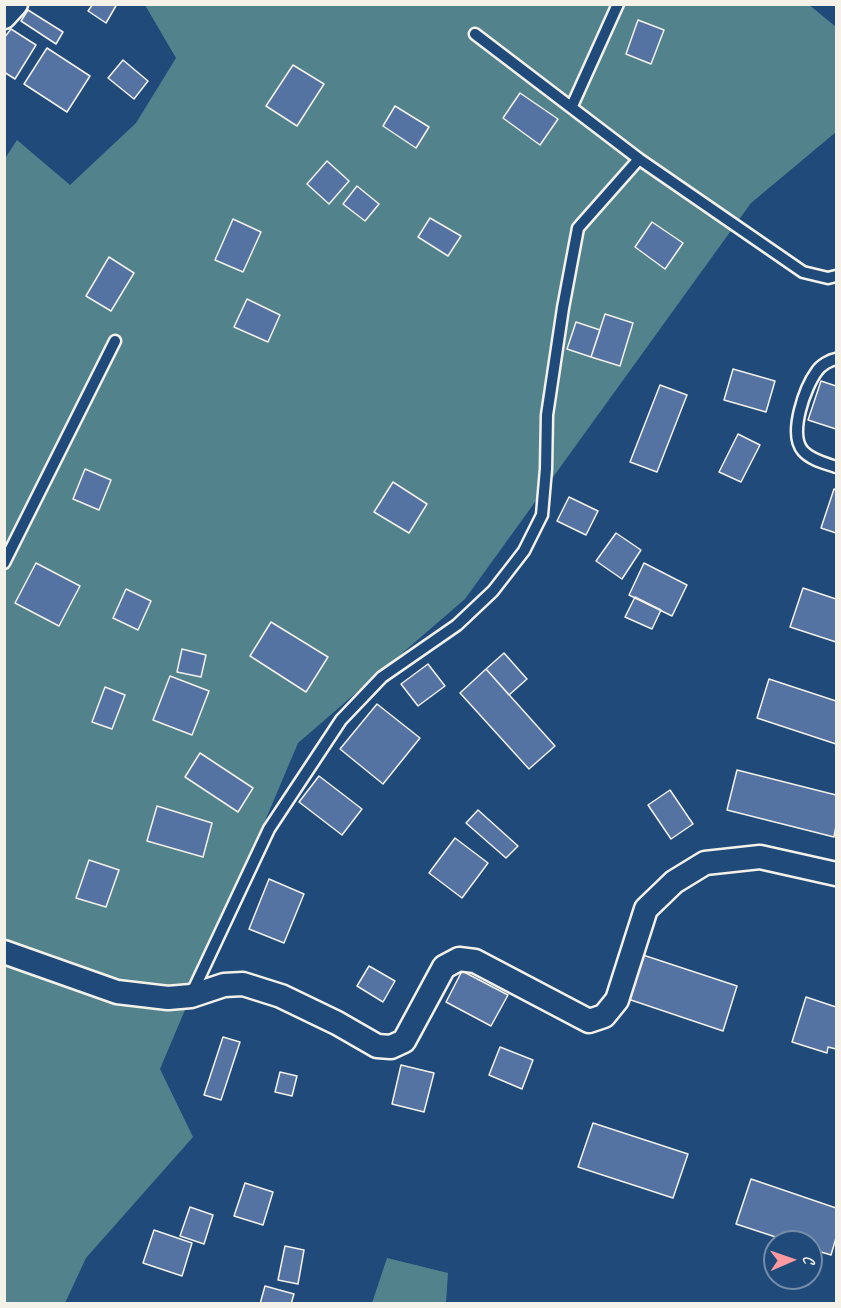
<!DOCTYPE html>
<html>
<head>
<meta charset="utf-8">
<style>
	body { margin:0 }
	#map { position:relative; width:841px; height:1308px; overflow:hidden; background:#1f4a7a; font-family:Caveat,sans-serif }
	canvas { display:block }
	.frame { position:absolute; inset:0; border:6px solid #f4f1e8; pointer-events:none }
	.north { position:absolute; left:763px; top:1230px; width:60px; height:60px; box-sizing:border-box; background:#1f4a7a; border:2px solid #748da6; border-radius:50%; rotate:88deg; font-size:16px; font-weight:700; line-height:24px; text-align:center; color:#f4f1e8 }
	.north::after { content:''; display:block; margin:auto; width:21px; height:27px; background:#ff9aa2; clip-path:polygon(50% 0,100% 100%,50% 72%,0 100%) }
</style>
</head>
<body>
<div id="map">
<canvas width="841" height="1308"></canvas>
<div class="frame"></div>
<div class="north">С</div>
</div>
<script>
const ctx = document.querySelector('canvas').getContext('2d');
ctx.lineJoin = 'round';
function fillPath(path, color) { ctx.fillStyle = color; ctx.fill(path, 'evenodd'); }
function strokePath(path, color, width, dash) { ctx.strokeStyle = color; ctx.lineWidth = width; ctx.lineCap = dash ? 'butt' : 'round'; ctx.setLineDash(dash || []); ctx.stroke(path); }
const green = new Path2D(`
	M808,4L836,27V132L751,203L465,599L298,743L160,1069L193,1137L86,1258L65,1303H5L4,160L17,140L70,185L136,123L176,58L145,5Z
	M387,1258L448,1273L446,1303H372Z`);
const building = new Path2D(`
	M93,4H117L106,23L88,11Z
	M28,10L63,32L56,44L21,21Z
	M638,20L664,30L651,64L626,54Z
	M11,29L36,45L15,79L4,72V38Z
	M47,48L90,76L67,112L24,84Z
	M123,60L148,81L134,99L108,78Z
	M293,65L324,84L297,126L266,106Z
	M520,93L558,119L540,145L503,118Z
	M395,106L429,127L416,148L383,126Z
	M327,161L349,181L329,204L307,184Z
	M357,186L379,204L365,221L343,204Z
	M430,218L461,236L448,256L418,237Z
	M233,219L261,232L243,272L215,260Z
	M652,222L683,243L665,269L635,247Z
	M109,257L134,273L111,311L86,296Z
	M247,299L280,315L268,342L234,327Z
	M605,314L633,323L620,366L591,357Z
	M576,322L600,330L591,357L567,349Z
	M733,369L775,381L766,412L724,400Z
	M821,381L836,386V429L808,420Z
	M660,385L687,395L657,472L630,462Z
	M738,434L760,445L741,482L719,472Z
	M85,469L111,480L99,510L73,499Z
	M393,482L427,504L409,533L374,512Z
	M834,489L836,490V533L821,528Z
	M569,497L598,511L586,535L557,521Z
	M616,533L641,550L622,579L596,561Z
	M36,563L80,586L59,626L15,603Z
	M644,563L687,585L672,616L629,595Z
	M803,588L836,599V642L790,627Z
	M126,589L151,601L138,630L113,618Z
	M635,597L661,610L652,629L625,617Z
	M271,622L328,657L306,692L250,656Z
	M182,649L206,655L201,677L177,672Z
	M504,653L527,679L509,695L486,669Z
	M428,664L445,686L418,706L401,684Z
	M486,669L555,746L529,769L460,693Z
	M170,676L209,691L192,735L153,720Z
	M769,679L836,701V744L757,718Z
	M105,687L125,695L112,729L92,722Z
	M377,704L420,738L383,784L340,749Z
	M200,753L253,788L238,812L185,777Z
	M737,770L836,795V826L834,837L727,810Z
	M319,776L362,809L342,835L299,802Z
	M670,790L693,824L671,839L648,805Z
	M157,806L212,823L203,857L147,841Z
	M478,810L518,846L506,858L466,823Z
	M455,838L488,863L462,898L429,873Z
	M89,860L119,870L106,907L76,898Z
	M269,879L304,894L284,943L249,929Z
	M643,955L737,986L723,1031L628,999Z
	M369,966L395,981L383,1002L357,986Z
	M462,971L508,995L491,1026L446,1002Z
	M806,997L836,1007V1049L828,1047L827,1053L792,1042Z
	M223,1037L240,1042L221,1100L204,1095Z
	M500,1047L533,1060L522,1089L489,1075Z
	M401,1065L434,1073L424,1112L392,1104Z
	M280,1072L297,1076L292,1096L275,1092Z
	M593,1123L688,1154L673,1198L578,1167Z
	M751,1179L836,1208V1238L831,1255L811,1249V1242H791L736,1224Z
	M245,1183L273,1192L263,1225L234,1216Z
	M190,1207L213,1215L204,1244L180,1236Z
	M154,1230L192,1243L182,1276L143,1263Z
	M285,1246L304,1250L298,1284L278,1280Z
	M265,1286L294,1294L291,1304H260Z`);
const service = new Path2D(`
	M475,34L639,159L803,272L828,278L836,276
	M572,106L618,4
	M836,359C830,360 821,365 817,371C805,387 788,434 803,451C811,460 825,463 836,467
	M4,563L115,341
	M191,995L269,829L341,720L382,677L457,625L493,591L524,551L542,515L546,469L547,415L563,308L578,228L639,159`);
const minor = new Path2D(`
	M4,17L16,4
	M4,952L117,992L168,998L191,996L224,985L243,984L281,996L337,1023L377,1046L391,1047L404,1041L444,967L459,959L475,961L589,1021L604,1016L617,1000L646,909L674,882L705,863L760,857L836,874`);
fillPath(green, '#52838d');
fillPath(building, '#5473a3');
strokePath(building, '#f4f1e8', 1.5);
strokePath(service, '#f4f1e8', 15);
strokePath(minor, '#f4f1e8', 27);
strokePath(service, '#1f4a7a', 10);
strokePath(minor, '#1f4a7a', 22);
</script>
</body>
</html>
